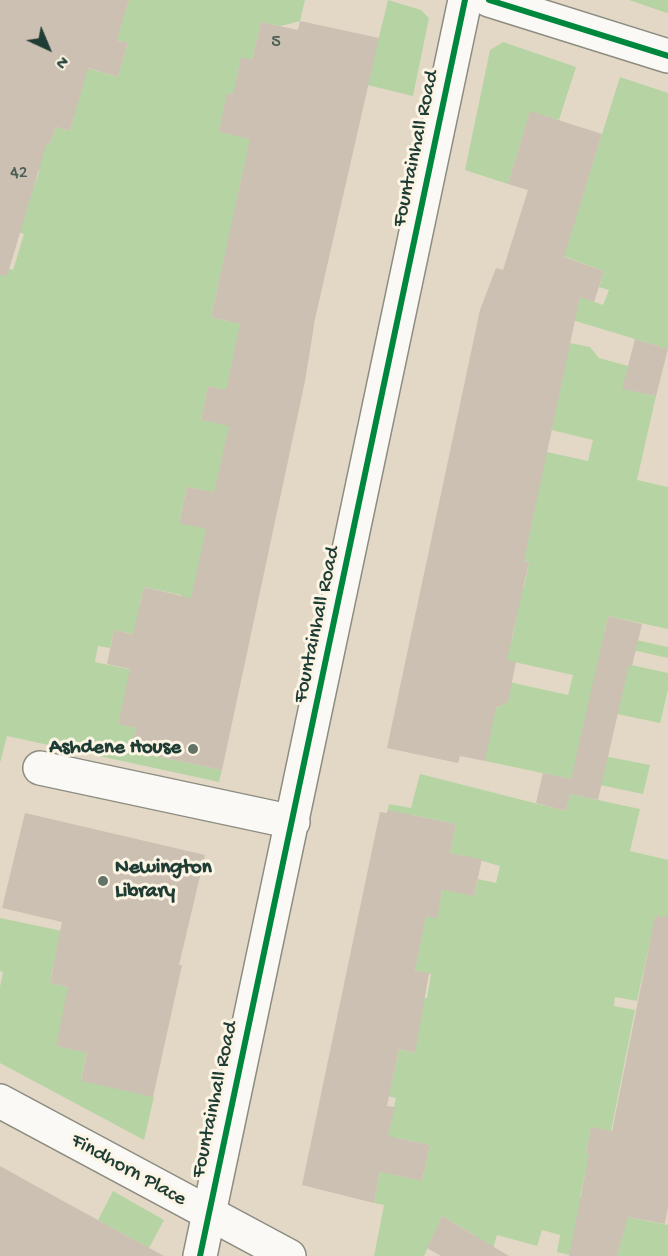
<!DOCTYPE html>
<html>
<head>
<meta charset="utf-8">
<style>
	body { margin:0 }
	#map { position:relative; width:668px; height:1256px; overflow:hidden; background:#e3d8c6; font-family:"Gochi Hand",sans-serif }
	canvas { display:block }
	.north { position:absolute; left:18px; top:18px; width:60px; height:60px; -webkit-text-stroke:4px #fcf5e5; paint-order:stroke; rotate:136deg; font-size:16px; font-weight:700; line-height:24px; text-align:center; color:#1f3d34 }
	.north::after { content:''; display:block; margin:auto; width:21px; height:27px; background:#1f3d34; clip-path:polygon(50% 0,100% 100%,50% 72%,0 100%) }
</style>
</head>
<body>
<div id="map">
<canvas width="668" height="1256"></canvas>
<div class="north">N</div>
</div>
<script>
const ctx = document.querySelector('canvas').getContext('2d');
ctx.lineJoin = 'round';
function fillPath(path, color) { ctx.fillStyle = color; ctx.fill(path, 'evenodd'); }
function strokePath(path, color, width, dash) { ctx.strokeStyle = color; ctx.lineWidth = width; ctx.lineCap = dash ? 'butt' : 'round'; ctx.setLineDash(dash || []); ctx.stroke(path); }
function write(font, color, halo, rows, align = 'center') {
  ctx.font = font + ' "Gochi Hand",sans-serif'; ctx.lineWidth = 6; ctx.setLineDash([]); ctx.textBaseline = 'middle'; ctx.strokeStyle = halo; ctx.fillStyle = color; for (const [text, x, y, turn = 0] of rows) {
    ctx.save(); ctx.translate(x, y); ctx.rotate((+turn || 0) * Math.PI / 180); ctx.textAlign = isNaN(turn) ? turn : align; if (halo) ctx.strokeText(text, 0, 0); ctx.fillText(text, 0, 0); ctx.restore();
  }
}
const green = new Path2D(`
	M129,0H305L300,21L281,26L261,22L252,60L241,58L237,76L289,106L228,93L219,132L279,145L247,155L238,193L257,197L219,280L211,317L231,322L235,318L241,319L229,395L225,390L208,386L201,420L230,423L213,499L203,490L187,487L179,522L208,523L191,602L185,600L181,595L144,587L140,603L161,608L182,644L114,630L110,648L98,646L95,662L175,679L140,711L122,707L118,723L136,728L131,751L222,770L219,782L7,736L0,763V266L13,270L24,234L2,227L21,184L34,187L39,172L34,140L50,144L56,127L70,131L74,118L0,43L118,77L128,43L56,22L125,13Z
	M388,0L421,10L429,18L413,96L367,85Z
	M629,0H668V13L664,12Z
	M503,42L576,67L559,120L530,112L508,184L465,170L490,50Z
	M620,77L668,93V349L536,309L544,284L603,305L609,290L599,287L604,271L560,255L579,207Z
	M570,343L590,347L599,358L628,366L623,389L656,396L637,480L668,487V629L608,616L604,633L668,647V658L602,643L599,658L668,673V690L660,723L588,708L579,751L650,765L643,794L485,761L472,702L497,708L508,701L478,675L568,695L573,675L410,639L413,626L485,642L500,637L512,640L517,615L492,610L498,581L524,587L529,562L512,558L520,525L531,527L536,503L514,498L547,452L588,461L593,440L539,427Z
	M420,774L566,811L570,794L640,809L630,851L668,860V944L650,941L637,1001L615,997L614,1006L635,1010L611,1131L591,1127L586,1153L606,1157L603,1177L585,1174L580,1197L596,1211L668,1225V1256H617L623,1233L573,1256L557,1252L560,1235L542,1230L537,1246L497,1235L491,1256H472L476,1236L442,1216L424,1256H374L384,1205L374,1203L381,1168L390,1174L422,1181L430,1145L398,1138L394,1141L387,1140L396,1098L325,1083L327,1074L391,1087L399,1049L415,1053L410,996L427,998L431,974L415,971L422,934L362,903L436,918L443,887L474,896L478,879L496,883L500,866L461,855L449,857L456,824L413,815L387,813L389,804L411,808Z
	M0,918L178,955L73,969L53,966L50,983L99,994L81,1080L154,1097L144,1140L0,1063V987L3,972L0,971Z
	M113,1191L164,1220L149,1248L98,1220Z`);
const building = new Path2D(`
	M0,0H129L117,40L128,43L118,77L88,68L70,131L56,127L50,144L47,143L7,276L0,275Z
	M300,21L379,38L315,319L305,381L222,770L131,751L136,728L118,724L130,669L107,664L114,630L133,634L144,587L191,598L206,529L179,523L187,487L214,492L229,426L201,420L208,386L226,390L240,324L211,317L250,139L219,132L227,93L233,94L241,57L252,60L261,22L298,30Z
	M530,111L602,134L564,257L604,271L594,302L580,297L524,561L529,562L507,660L516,662L508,702L496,708L485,761L460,756L458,763L387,748L480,310L496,268L503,270L528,190L508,184Z
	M635,339L668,349L656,396L622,389Z
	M608,616L642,624L632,666L629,665L598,800L570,794L566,811L536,803L543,773L571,779Z
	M388,810L456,824L450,853L482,859L474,896L442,890L437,919L426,916L415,971L429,973L415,1053L399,1049L387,1106L395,1107L388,1136L430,1145L422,1181L380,1172L374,1203L302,1185L380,812L387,813Z
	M25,813L205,855L179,965H182L153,1097L81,1081L87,1053L56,1046L68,987L50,983L62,922L2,908Z
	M655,916L668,917V1207L665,1224L628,1217L617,1256H569L589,1154L586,1153L591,1127L612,1131Z
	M0,1166L63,1201L164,1256H0Z
	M442,1216L509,1256H441L427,1248Z`);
const minor = new Path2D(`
	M489,0L668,56
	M40,768L293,822
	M0,1101L289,1256
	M200,1256L465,0`);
const cycleway = new Path2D(`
	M489,0L668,56
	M200,1256L465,0`);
const markers = [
	[193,749,6,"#647367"],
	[103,881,6,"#647367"]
];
const numberNames = [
	["5",276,43],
	["42",19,174]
];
const streetNames = [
	["Fountainhall Road",417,149,-78],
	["Fountainhall Road",318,625,-78],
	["Fountainhall Road",216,1100,-78],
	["Findhorn Place",128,1171,29]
];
const poiNames = [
	["Ashdene House",181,749],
	["Newington",115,869,"left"],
	["Library",115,893,"left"]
];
fillPath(green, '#b6d4a3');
fillPath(building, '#cbc0b2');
strokePath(minor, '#8c8c81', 36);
strokePath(minor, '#fbf9f6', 33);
strokePath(cycleway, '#00873e', 6);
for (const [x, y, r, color] of markers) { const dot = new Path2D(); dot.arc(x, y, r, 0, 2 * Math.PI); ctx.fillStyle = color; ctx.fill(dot); strokePath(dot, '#fcf5e5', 2); }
write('18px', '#4c5f55', null, numberNames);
write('21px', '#1f3d34', '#fcf5e5', streetNames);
write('bold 21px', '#1f3d34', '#fcf5e5', poiNames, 'right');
</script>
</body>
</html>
